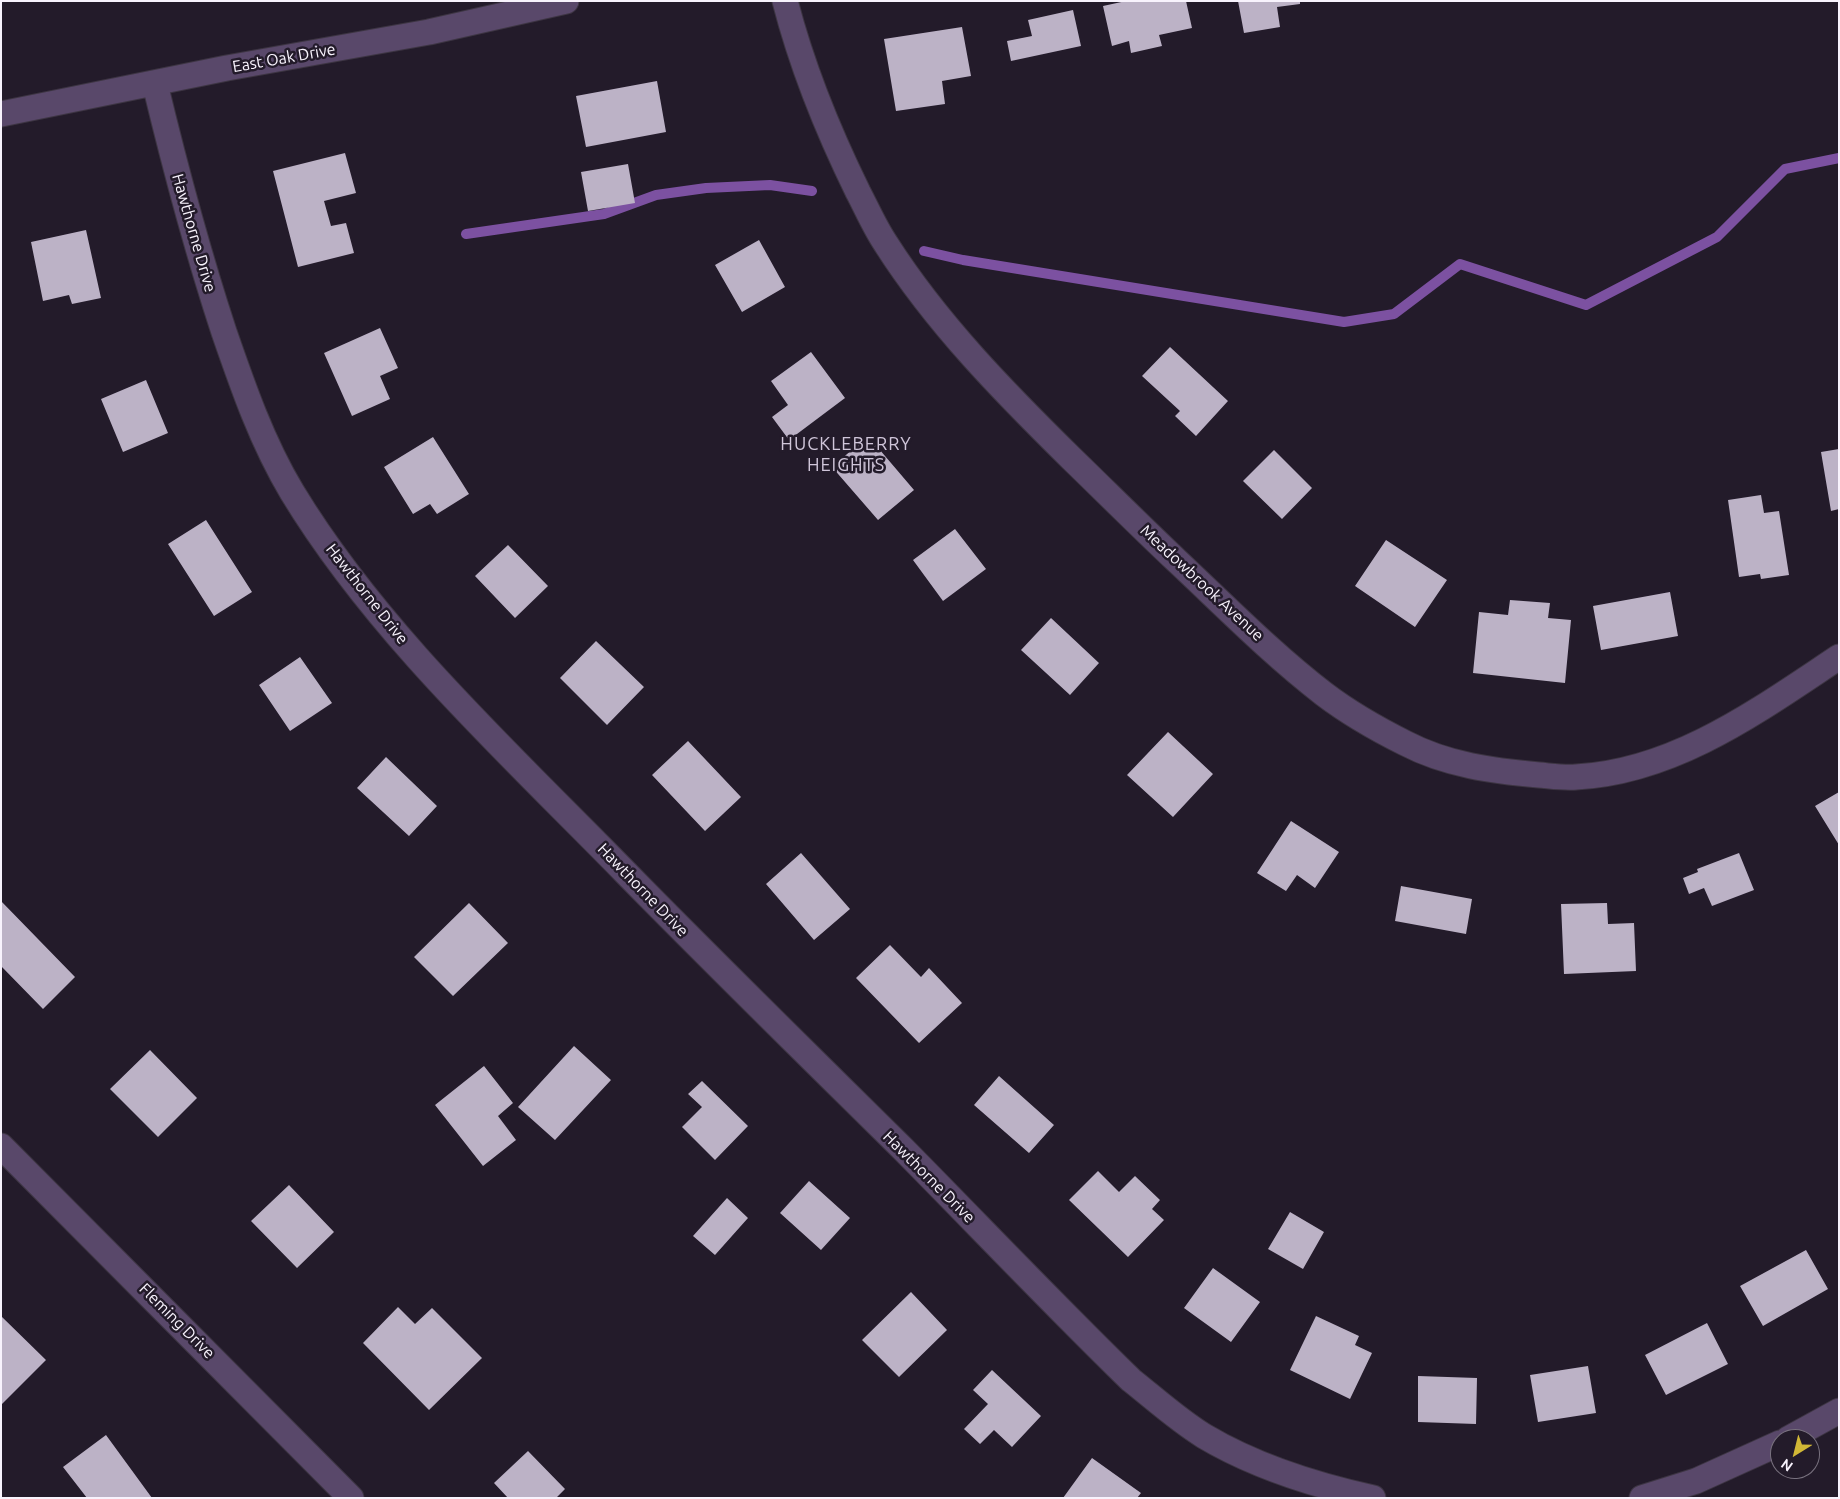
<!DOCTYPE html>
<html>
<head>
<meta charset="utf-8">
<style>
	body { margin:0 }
	#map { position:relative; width:1840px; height:1499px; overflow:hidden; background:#231b2a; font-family:Ubuntu,sans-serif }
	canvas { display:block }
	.frame { position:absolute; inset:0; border:2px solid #f8f3fd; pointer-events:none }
	.north { position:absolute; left:1770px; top:1429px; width:50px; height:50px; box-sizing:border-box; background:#231b2a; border:1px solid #78717e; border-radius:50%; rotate:216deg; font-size:14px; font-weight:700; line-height:20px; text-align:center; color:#f8f3fd }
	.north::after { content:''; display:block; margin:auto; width:18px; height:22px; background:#d1b736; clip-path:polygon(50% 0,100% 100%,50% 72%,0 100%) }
</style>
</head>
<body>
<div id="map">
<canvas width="1840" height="1499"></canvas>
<div class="frame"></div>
<div class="north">N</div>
</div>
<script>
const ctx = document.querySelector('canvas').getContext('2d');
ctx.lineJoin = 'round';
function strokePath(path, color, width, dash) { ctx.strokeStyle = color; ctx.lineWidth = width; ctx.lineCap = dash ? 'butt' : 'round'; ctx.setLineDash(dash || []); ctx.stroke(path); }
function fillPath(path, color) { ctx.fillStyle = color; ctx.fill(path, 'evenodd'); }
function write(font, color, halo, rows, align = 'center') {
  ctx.font = font + ' Ubuntu,sans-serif'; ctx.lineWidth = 5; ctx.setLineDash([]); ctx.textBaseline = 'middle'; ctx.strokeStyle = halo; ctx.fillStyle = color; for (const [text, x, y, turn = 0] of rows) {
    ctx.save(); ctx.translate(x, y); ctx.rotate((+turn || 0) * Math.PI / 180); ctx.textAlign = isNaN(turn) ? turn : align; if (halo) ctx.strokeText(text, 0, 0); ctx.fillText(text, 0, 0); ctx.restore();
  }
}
const stream = new Path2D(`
	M466,234L604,214L656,195L706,188L770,185L812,191
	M924,251L963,260L1344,322L1394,314L1460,264L1586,305L1717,237L1785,169L1839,158`);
const building = new Path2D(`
	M1126,1H1186L1192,28L1159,35L1162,46L1131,53L1129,41L1112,46L1103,6Z
	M1238,1H1300V4L1277,7L1280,27L1244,33Z
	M1073,10L1081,46L1011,61L1007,41L1032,36L1028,20Z
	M962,27L971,76L942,81L945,104L896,111L884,39Z
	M657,81L666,132L586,147L576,96Z
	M345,153L356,193L324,201L331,226L346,223L354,253L298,267L273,171Z
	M628,164L635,203L588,211L581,172Z
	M86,230L101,298L72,304L69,295L43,301L31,242Z
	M759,240L785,287L742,312L715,265Z
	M380,328L398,368L380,376L390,399L352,416L324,353Z
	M1170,347L1228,401L1196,436L1175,416L1180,411L1142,376Z
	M811,352L845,398L789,440L772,417L788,405L771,381Z
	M146,380L168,433L123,452L101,399Z
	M868,436L914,490L878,520L832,467Z
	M433,437L469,494L437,514L430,504L413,514L384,467Z
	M1839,449V509L1831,511L1821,452Z
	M1274,450L1312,488L1282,519L1243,481Z
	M1761,495L1764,513L1779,511L1789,575L1761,579L1760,574L1739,577L1728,500Z
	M206,520L252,592L214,616L168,544Z
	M955,529L986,569L943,601L913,560Z
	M1386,540L1447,580L1415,627L1355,586Z
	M508,545L548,586L515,618L475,576Z
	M1670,592L1678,636L1601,650L1593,606Z
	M1510,600L1550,603L1548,618L1571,620L1565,683L1473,673L1479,612L1508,615Z
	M1051,618L1099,663L1070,695L1021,650Z
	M596,641L644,687L607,725L560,678Z
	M300,657L332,703L290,731L259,685Z
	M1168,732L1213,774L1173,817L1127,775Z
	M688,741L741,797L705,831L652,775Z
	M386,757L437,806L409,836L357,788Z
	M1839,792V845L1815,806Z
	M1291,821L1339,852L1315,888L1297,875L1286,891L1257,873Z
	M801,853L850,909L814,940L766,884Z
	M1739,853L1754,890L1712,906L1704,888L1689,894L1683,878L1698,872L1697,869Z
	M1401,886L1472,899L1466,934L1395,921Z
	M1,901L75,977L43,1009L1,966Z
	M469,903L508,943L453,996L414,957Z
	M1607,903L1608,924L1634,923L1636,971L1564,974L1561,904Z
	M890,945L921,977L929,968L962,1003L919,1043L856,978Z
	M574,1046L611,1080L555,1140L518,1107Z
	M150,1050L197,1098L158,1137L110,1089Z
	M484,1066L513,1103L498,1116L516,1140L483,1166L435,1105Z
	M999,1076L1054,1125L1029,1153L974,1105Z
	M702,1081L748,1126L715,1160L682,1127L702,1107L688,1094Z
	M1098,1171L1119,1192L1135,1176L1160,1200L1152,1209L1164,1220L1128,1257L1069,1200Z
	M809,1181L850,1218L821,1250L780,1213Z
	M289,1185L334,1232L297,1268L251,1221Z
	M727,1198L748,1218L715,1255L693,1236Z
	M1290,1212L1324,1232L1303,1269L1268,1249Z
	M1806,1250L1828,1289L1763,1326L1740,1286Z
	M1213,1268L1260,1302L1231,1342L1184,1308Z
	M911,1292L947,1330L899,1377L862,1340Z
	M398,1307L415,1324L432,1308L482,1358L429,1410L363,1343Z
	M1,1316L46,1360L1,1405Z
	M1316,1316L1359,1336L1355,1345L1372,1353L1350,1399L1290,1370Z
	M1707,1323L1728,1364L1666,1395L1645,1355Z
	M1588,1366L1596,1413L1538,1422L1530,1375Z
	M992,1370L1041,1416L1012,1447L994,1430L980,1444L964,1429L988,1404L973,1390Z
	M1418,1376L1477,1378L1476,1424L1418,1422Z
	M106,1435L152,1498H87L63,1467Z
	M528,1451L565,1489L556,1498H508L494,1483Z
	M1092,1458L1141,1493L1137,1498H1063Z`);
const minor = new Path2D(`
	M785,1C802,67 828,131 858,192C867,209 875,228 886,244C937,324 1005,393 1072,459C1107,493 1142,528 1177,561C1225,606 1272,654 1324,694C1349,713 1377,729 1405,743C1447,765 1493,771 1539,775C1551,776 1564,778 1576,777C1675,772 1759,710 1839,657
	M155,84C175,167 197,250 224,332C243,387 262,442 292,492C378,634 511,755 626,873C717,966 810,1057 903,1149C979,1226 1053,1304 1131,1380C1155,1399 1178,1420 1204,1436C1256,1467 1314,1485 1373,1498
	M1,114L227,68L429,32L566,1
	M1,1146L351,1498
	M1788,1439L1839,1411
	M1642,1498L1696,1481L1780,1443`);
const streetNames = [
	["East Oak Drive",284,58,-10],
	["Hawthorne Drive",194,233,74],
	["Meadowbrook Avenue",1202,583,43],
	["Hawthorne Drive",367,594,52],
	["Hawthorne Drive",643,890,46],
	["Hawthorne Drive",929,1177,45],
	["Fleming Drive",177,1321,45]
];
const neighbourhoodNames = [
	["HUCKLEBERRY",846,444],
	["HEIGHTS",846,465]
];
strokePath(stream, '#7c51a1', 10);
fillPath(building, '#bcb2c6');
strokePath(minor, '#3d3543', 27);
strokePath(minor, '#59486a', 25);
write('16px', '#f8f3fd', '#231b2a', streetNames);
ctx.letterSpacing = '1px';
write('18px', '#d0c6da', '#231b2a', neighbourhoodNames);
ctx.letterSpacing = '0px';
</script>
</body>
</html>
